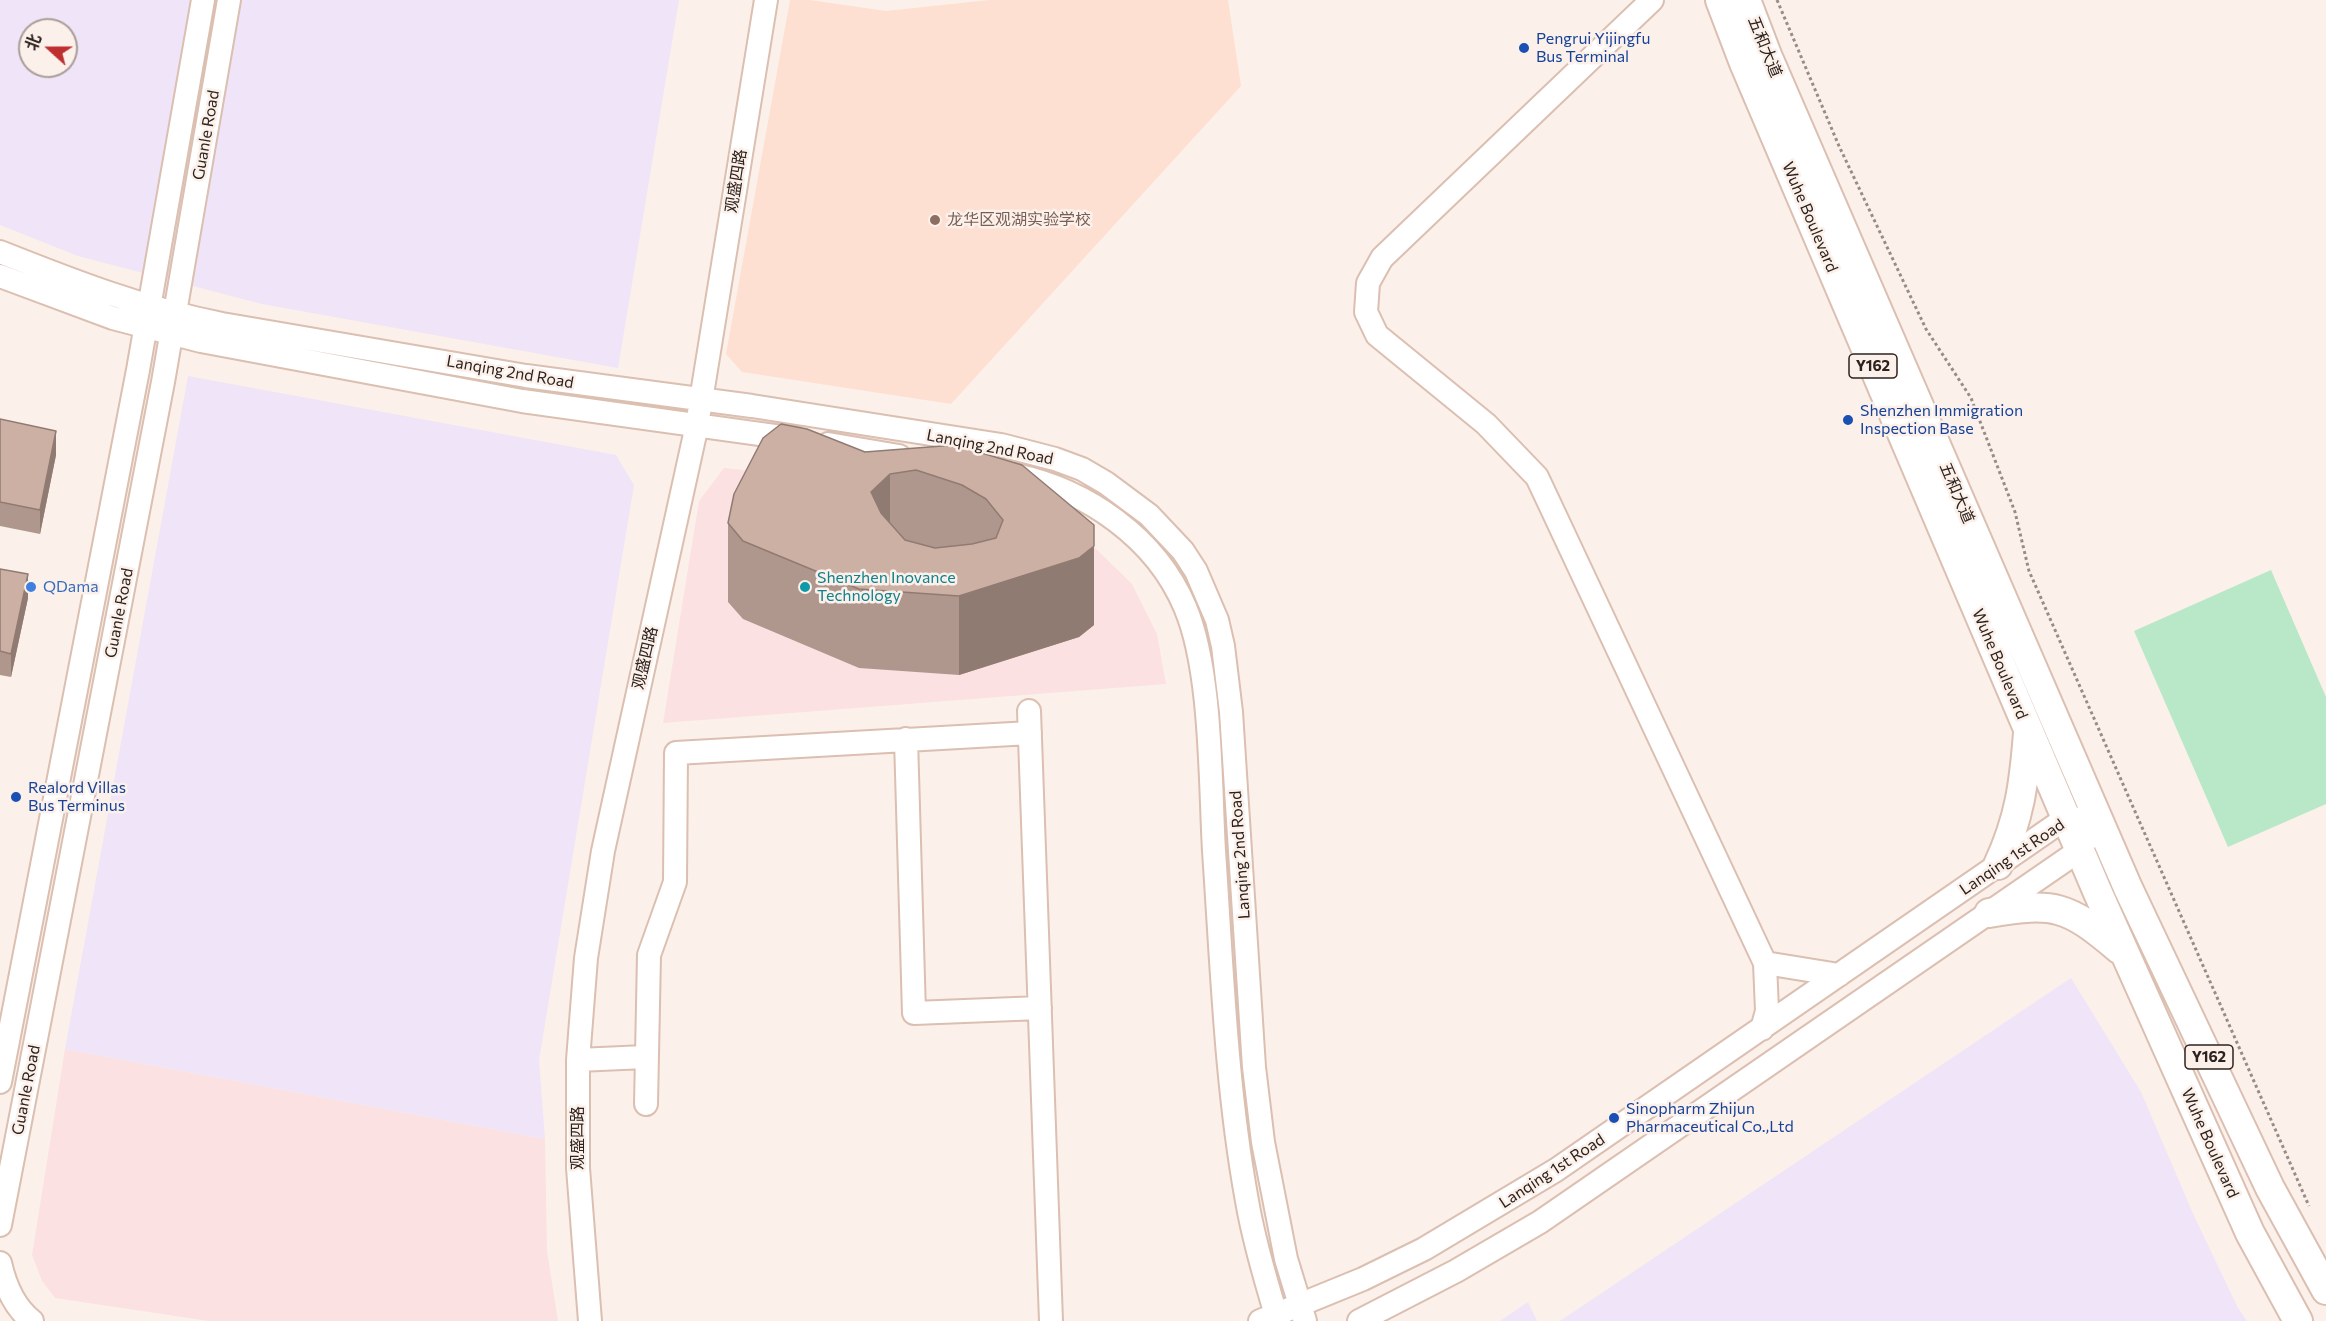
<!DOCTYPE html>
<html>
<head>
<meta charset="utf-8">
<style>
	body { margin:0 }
	#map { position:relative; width:2326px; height:1321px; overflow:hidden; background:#fcf0ea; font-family:Commissioner,"Noto Sans SC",sans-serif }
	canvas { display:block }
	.north { position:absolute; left:18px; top:18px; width:60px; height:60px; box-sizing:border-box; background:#fcf0ea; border:2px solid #a99e98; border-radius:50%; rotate:291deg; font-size:16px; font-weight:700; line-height:24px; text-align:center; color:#2d221d }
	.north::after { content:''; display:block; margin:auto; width:21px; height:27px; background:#be2f30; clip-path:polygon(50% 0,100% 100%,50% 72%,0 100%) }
</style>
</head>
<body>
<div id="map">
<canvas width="2326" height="1321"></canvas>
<div class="north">北</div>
</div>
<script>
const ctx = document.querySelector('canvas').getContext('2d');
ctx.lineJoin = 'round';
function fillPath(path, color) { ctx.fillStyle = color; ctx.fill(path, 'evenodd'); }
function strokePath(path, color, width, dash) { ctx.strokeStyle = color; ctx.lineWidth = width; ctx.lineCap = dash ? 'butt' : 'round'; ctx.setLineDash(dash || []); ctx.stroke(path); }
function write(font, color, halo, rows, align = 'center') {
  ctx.font = font + ' Commissioner,"Noto Sans SC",sans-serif'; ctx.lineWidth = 5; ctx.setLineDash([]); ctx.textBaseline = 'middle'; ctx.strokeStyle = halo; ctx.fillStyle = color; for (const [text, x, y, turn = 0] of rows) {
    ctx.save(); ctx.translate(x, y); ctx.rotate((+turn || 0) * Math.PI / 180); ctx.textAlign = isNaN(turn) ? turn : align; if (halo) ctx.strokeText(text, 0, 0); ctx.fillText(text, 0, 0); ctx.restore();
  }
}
const commercial = new Path2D(`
	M724,468L944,491L1088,541L1132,584L1157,634L1166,684L663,723L699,501Z
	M65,1049L545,1139L547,1251L558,1321H209L55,1298L42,1281L32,1255Z`);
const industrial = new Path2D(`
	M0,0H679L618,368L262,304L78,256L0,225ZM30,30H66V66H30Z
	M188,376L616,455L634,485L539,1060L545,1139L65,1049Z
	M2071,978L2141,1092L2194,1216L2238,1308L2247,1321H1560Z
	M1528,1302L1537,1321H1500Z`);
const built = new Path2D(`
	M790,0H810L886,11L989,0H1228L1241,86L951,404L742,372L726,354Z`);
const green = new Path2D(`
	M2271,570L2326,697V804L2228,847L2134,631Z`);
const path = new Path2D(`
	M1777,0L1839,146L1926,329L1971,398L2015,512L2029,571L2309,1206`);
const minor = new Path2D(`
	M1652,0L1382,258L1368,283L1366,312L1377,335L1486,424L1537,477L1765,963L1767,1011L1762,1029
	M0,252C73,281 145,309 222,324L526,376L752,406L1001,445L1055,459L1082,469L1106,483L1149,515L1183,551L1196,571L1217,620L1223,646L1231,712L1254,1067L1263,1142L1286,1259L1305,1321
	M0,276L113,318L201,341L522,401L796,439
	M828,444L899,456
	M1015,475C1087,490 1156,538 1185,607C1212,670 1210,781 1214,851C1222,968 1226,1086 1247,1201C1254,1242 1266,1282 1278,1321
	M1029,711L1051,1321
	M906,739L914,1013L1040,1008
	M1765,963L1839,975
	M578,1060L645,1057
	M0,1082L138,370L203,0
	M646,1104L649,955L675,882L676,753L1030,733
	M0,1225L163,382L229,0
	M0,1263C5,1285 14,1307 32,1321
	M590,1321L578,1168V1060L586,958L603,851L697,425L766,0
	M1260,1321L1363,1279L1424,1249L1556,1170L2066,818L2080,819
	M1359,1321L1456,1271L1540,1222L2080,850L2088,837`);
const major = new Path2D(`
	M1720,0L1744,63L2098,893L2250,1233L2298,1321
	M1746,0L1767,55L2128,888L2270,1188L2326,1290
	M1998,865C2020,818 2024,783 2028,733
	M1989,913C2055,902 2067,905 2119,949`);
const wall = new Path2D(`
	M0,419L56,455L40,534L0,526Z
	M955,445L1094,604V625L1079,637L959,675L859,668L743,619L728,602V523L865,452Z
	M0,569L28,598L11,677L0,675Z`);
const shadedWall = new Path2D(`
	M56,431V455L40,534V510Z
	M890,474V553L871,492Z
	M1094,525V625L1079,637L959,675V596Z
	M28,574V598L11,677V654Z`);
const building = new Path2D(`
	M0,419L56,431L40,510L0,502Z
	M781,424L807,429L865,452L955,445L1022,465L1094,525V546L1079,558L959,596L859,589L743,541L728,523L734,494L763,438ZM916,470L962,485L986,499L1003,520L996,538L972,544L935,548L905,540L881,513L871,492L890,474Z
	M0,569L28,574L11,654L0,651Z`);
const markers = [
	[1524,48,6,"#1a4fb4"],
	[935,220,6,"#8d6e63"],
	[1848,420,6,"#1a4fb4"],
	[31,587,6,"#3f7fe0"],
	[805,587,6,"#0f9aa8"],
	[16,797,6,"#1a4fb4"],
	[1614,1118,6,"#1a4fb4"]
];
const shields = [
	[1873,366,48],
	[2209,1057,48]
];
const shieldNames = [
	["Y162",1873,366],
	["Y162",2209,1057]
];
const transitNames = [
	["Pengrui Yijingfu",1536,39],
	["Bus Terminal",1536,57],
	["Shenzhen Immigration",1860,411],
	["Inspection Base",1860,429],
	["Realord Villas",28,788],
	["Bus Terminus",28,806],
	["Sinopharm Zhijun",1626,1109],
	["Pharmaceutical Co.,Ltd",1626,1127]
];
const streetNames = [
	["五和大道",1765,47,68],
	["Guanle Road",206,135,-80],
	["观盛四路",736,181,-81],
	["Wuhe Boulevard",1810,217,67],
	["Lanqing 2nd Road",510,372,10],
	["Lanqing 2nd Road",990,447,11],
	["五和大道",1957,493,67],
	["Guanle Road",119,613,-79],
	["观盛四路",645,658,-77],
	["Wuhe Boulevard",2000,664,67],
	["Lanqing 2nd Road",1240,855,-94],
	["Lanqing 1st Road",2012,857,-34],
	["Guanle Road",26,1090,-79],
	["观盛四路",578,1138,-90],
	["Wuhe Boulevard",2210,1143,66],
	["Lanqing 1st Road",1552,1171,-33]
];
const educationNames = [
	["龙华区观湖实验学校",947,220]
];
const cultureNames = [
	["Shenzhen Inovance",817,578],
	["Technology",817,596]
];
const shopNames = [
	["QDama",43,587]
];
fillPath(commercial, '#fce1e2');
fillPath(industrial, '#efe4f8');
fillPath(built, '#fee0d2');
fillPath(green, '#b8e8c7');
strokePath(minor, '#dbbfb1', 26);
strokePath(major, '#dbbfb1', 32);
strokePath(path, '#988c86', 3, [3, 3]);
strokePath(minor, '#fff', 22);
strokePath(major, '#fff', 28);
fillPath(wall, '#b0978d');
fillPath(shadedWall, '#907b73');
fillPath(building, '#cdb0a4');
strokePath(building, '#907b73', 1.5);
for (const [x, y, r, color] of markers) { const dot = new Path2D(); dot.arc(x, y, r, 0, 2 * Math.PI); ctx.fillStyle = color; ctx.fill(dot); strokePath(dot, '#fcf0ea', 2); }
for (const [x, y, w] of shields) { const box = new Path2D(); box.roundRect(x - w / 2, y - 12, w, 24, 4.5); ctx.fillStyle = '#fcf0ea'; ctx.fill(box); strokePath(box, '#2d221d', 1.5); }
write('bold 15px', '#2d221d', null, shieldNames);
write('16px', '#164399', '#fcf0ea', transitNames, 'left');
write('16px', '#2d221d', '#fcf0ea', streetNames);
write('16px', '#785e54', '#fcf0ea', educationNames, 'left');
write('16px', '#0d838f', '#fcf0ea', cultureNames, 'left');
write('16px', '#366cbe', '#fcf0ea', shopNames, 'left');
</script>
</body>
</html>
